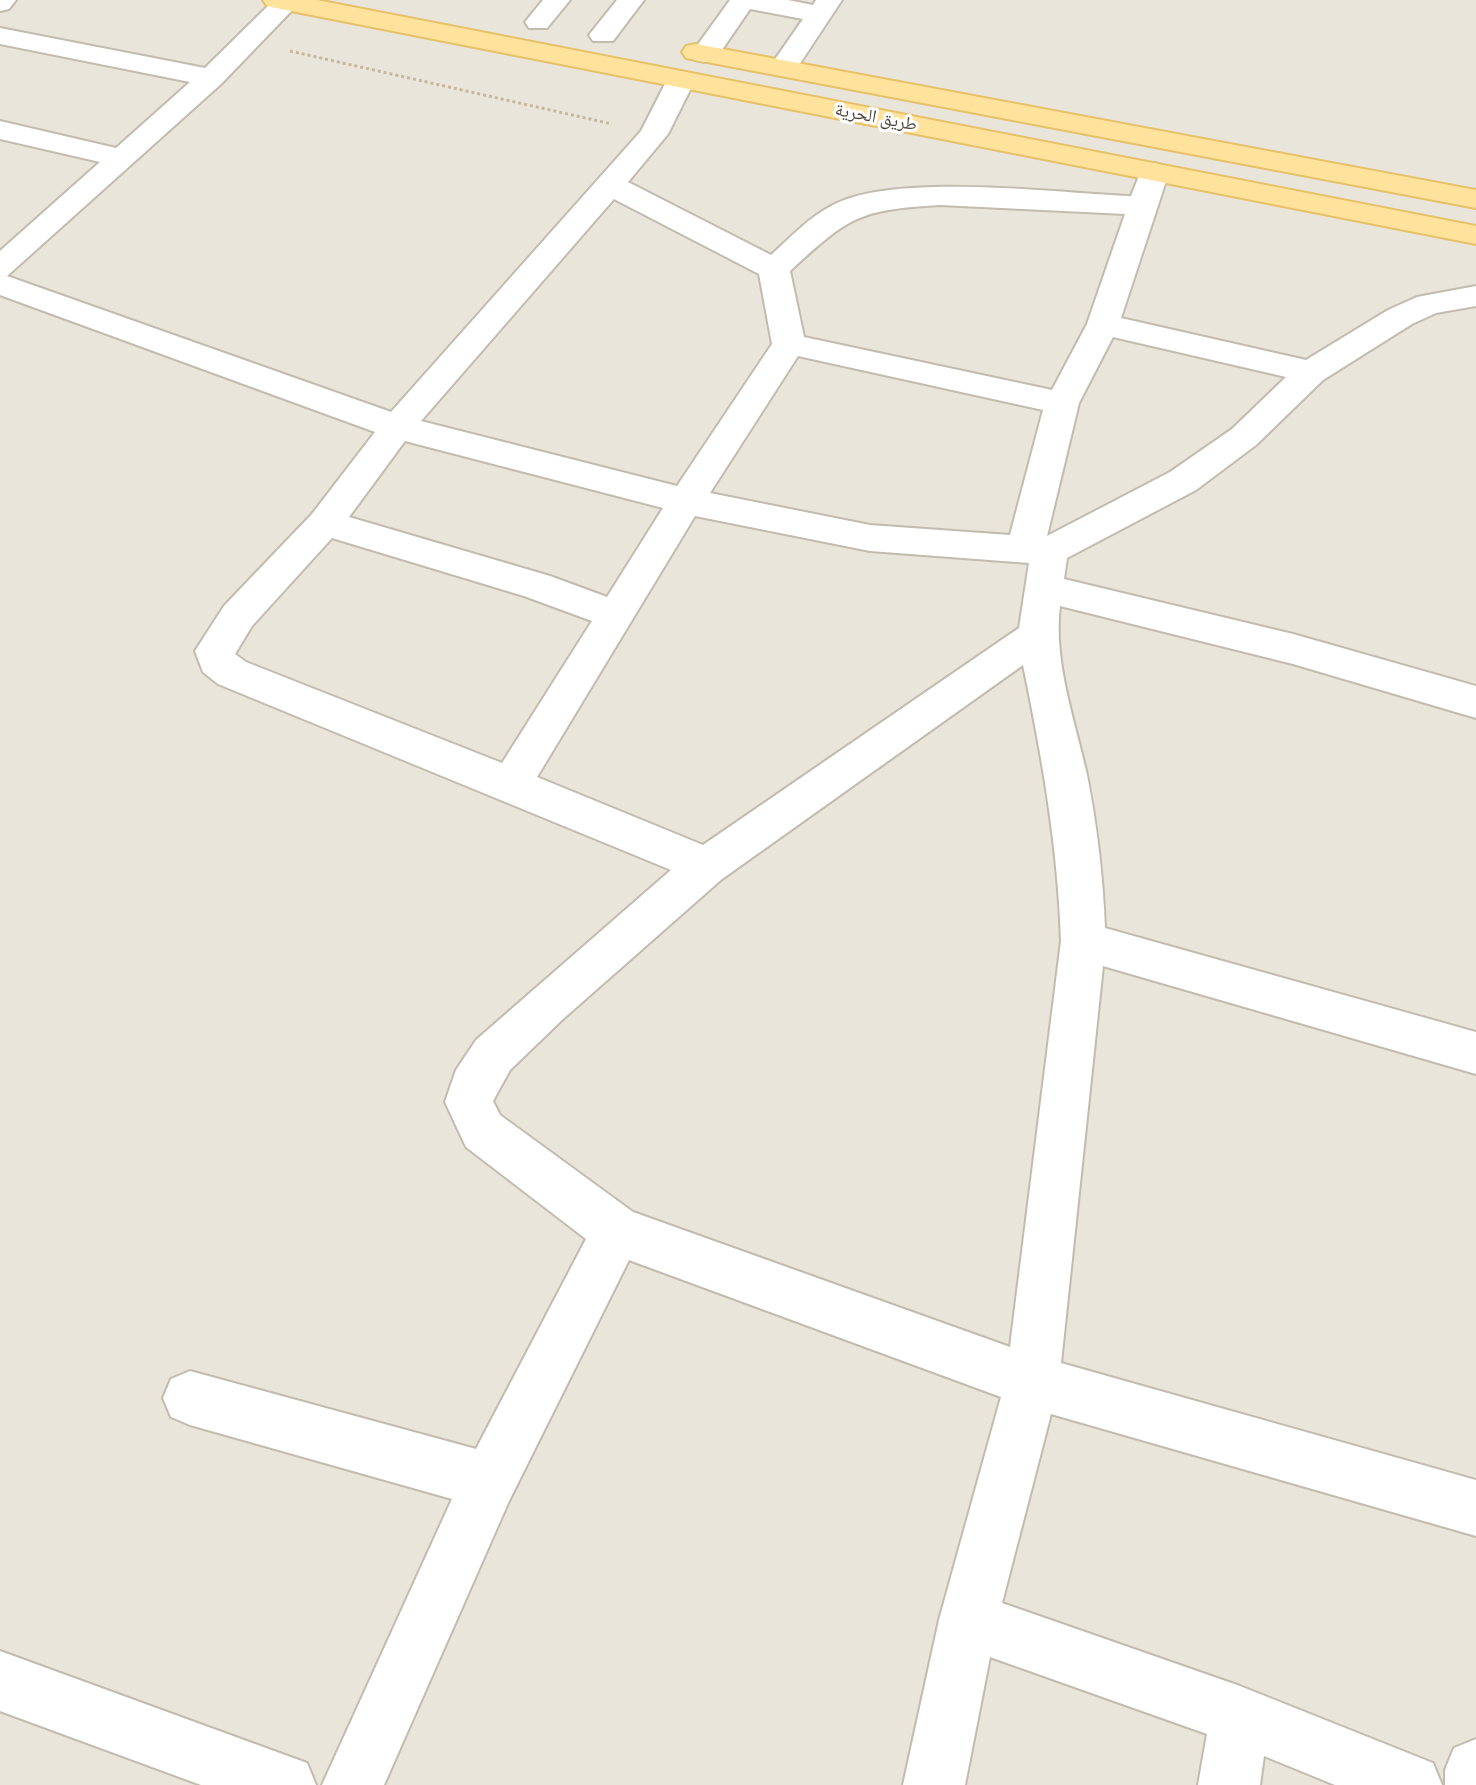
<!DOCTYPE html>
<html>
<head>
<meta charset="utf-8">
<style>
	body { margin:0 }
	canvas { display:block; background:#f6f3ec }
</style>
</head>
<body>
<canvas width="1476" height="1785"></canvas>
<script>
const ctx = document.querySelector('canvas').getContext('2d');
ctx.lineJoin = 'round';
function fillPath(path, color) { ctx.fillStyle = color; ctx.fill(path, 'evenodd'); }
function strokePath(path, color, width, dash) { ctx.strokeStyle = color; ctx.lineWidth = width; ctx.lineCap = dash ? 'butt' : 'round'; ctx.setLineDash(dash || []); ctx.stroke(path); }
function write(font, color, halo, rows, align = 'center') {
  ctx.font = font + ' "DM Sans","Noto Naskh Arabic",sans-serif'; ctx.lineWidth = 6; ctx.setLineDash([]); ctx.textBaseline = 'middle'; ctx.strokeStyle = halo; ctx.fillStyle = color; for (const [text, x, y, turn = 0] of rows) {
    ctx.save(); ctx.translate(x, y); ctx.rotate((+turn || 0) * Math.PI / 180); ctx.textAlign = isNaN(turn) ? turn : align; if (halo) ctx.strokeText(text, 0, 0); ctx.fillText(text, 0, 0); ctx.restore();
  }
}
const residential = new Path2D(`
	M0,0H1476V1785H0Z`);
const path = new Path2D(`
	M290,51L612,124`);
const minor = new Path2D(`
	M0,0H16L9,9L0,11Z
	M274,0L300,2L221,84L7,276L391,412L641,131L667,80L671,74L681,72L691,74L695,80L668,134L628,182L771,255C790,238 809,217 833,205C894,172 1058,193 1131,196L1143,166L1154,163L1165,166L1169,172L1121,318L1306,360L1388,310L1417,297L1476,286V306L1436,313L1412,324L1323,380L1256,445L1196,490L1067,558L1064,579L1293,634L1476,686V718L1293,664L1060,606C1053,661 1075,721 1087,775C1097,825 1103,877 1105,928L1476,1032V1074L1103,966L1061,1363L1476,1480V1536L1051,1414L1002,1603L1240,1686L1433,1763L1442,1785H1335L1264,1756L1260,1785H1198L1207,1734L990,1657L965,1785H903L939,1620L1001,1397L629,1260L509,1501L384,1785H322L452,1499L190,1425L171,1417L163,1398L171,1379L190,1371L476,1449L586,1239L466,1147L445,1102L456,1070L476,1040L671,870L218,684L203,672L195,651L224,606L312,514L375,432L0,295V251L100,162L0,139V121L116,148L190,82L0,44V28L205,68ZM614,199L759,274L772,344L677,486L421,421ZM940,205L1125,214L1087,324L1052,390L804,337L790,271C850,216 858,210 940,205ZM1113,337L1286,377L1232,429L1170,472L1047,536L1079,403ZM798,356L1043,410L1010,535L870,525L710,493ZM405,441L663,508L607,597L550,576L349,517ZM695,516L870,551L1029,563L1019,628L703,845L537,777ZM332,538L524,596L592,621L502,763L246,662L235,654L252,626ZM1023,665C1042,757 1058,847 1061,941L1010,1347L633,1212L500,1115L493,1101L510,1070L563,1019L722,879Z
	M543,0H570L547,28H529L525,22Z
	M617,0H644L613,41H593L589,35Z
	M730,0H788L813,5L816,0H842L793,74L783,76L773,74L769,68L803,19L750,9L715,60L705,62L695,60L691,54Z
	M0,1651L307,1763L316,1785H201L0,1711Z
	M1476,1739V1785H1445V1770L1454,1748Z`);
const major = new Path2D(`
	M263,0H317L1476,226V244L276,8L267,6Z
	M696,44L1476,190V208L686,58L682,52L686,46Z`);
const farStreetnames = [
	["طريق الحرية",876,118,11]
];
fillPath(residential, '#eae5da');
strokePath(minor, '#c2bbae', 4);
strokePath(major, '#e6c16a', 4);
strokePath(path, '#c4b79f', 3, [3, 3]);
fillPath(minor, '#fff');
fillPath(major, '#ffe39c');
write('18px', '#4b4439', '#fff', farStreetnames);
</script>
</body>
</html>
